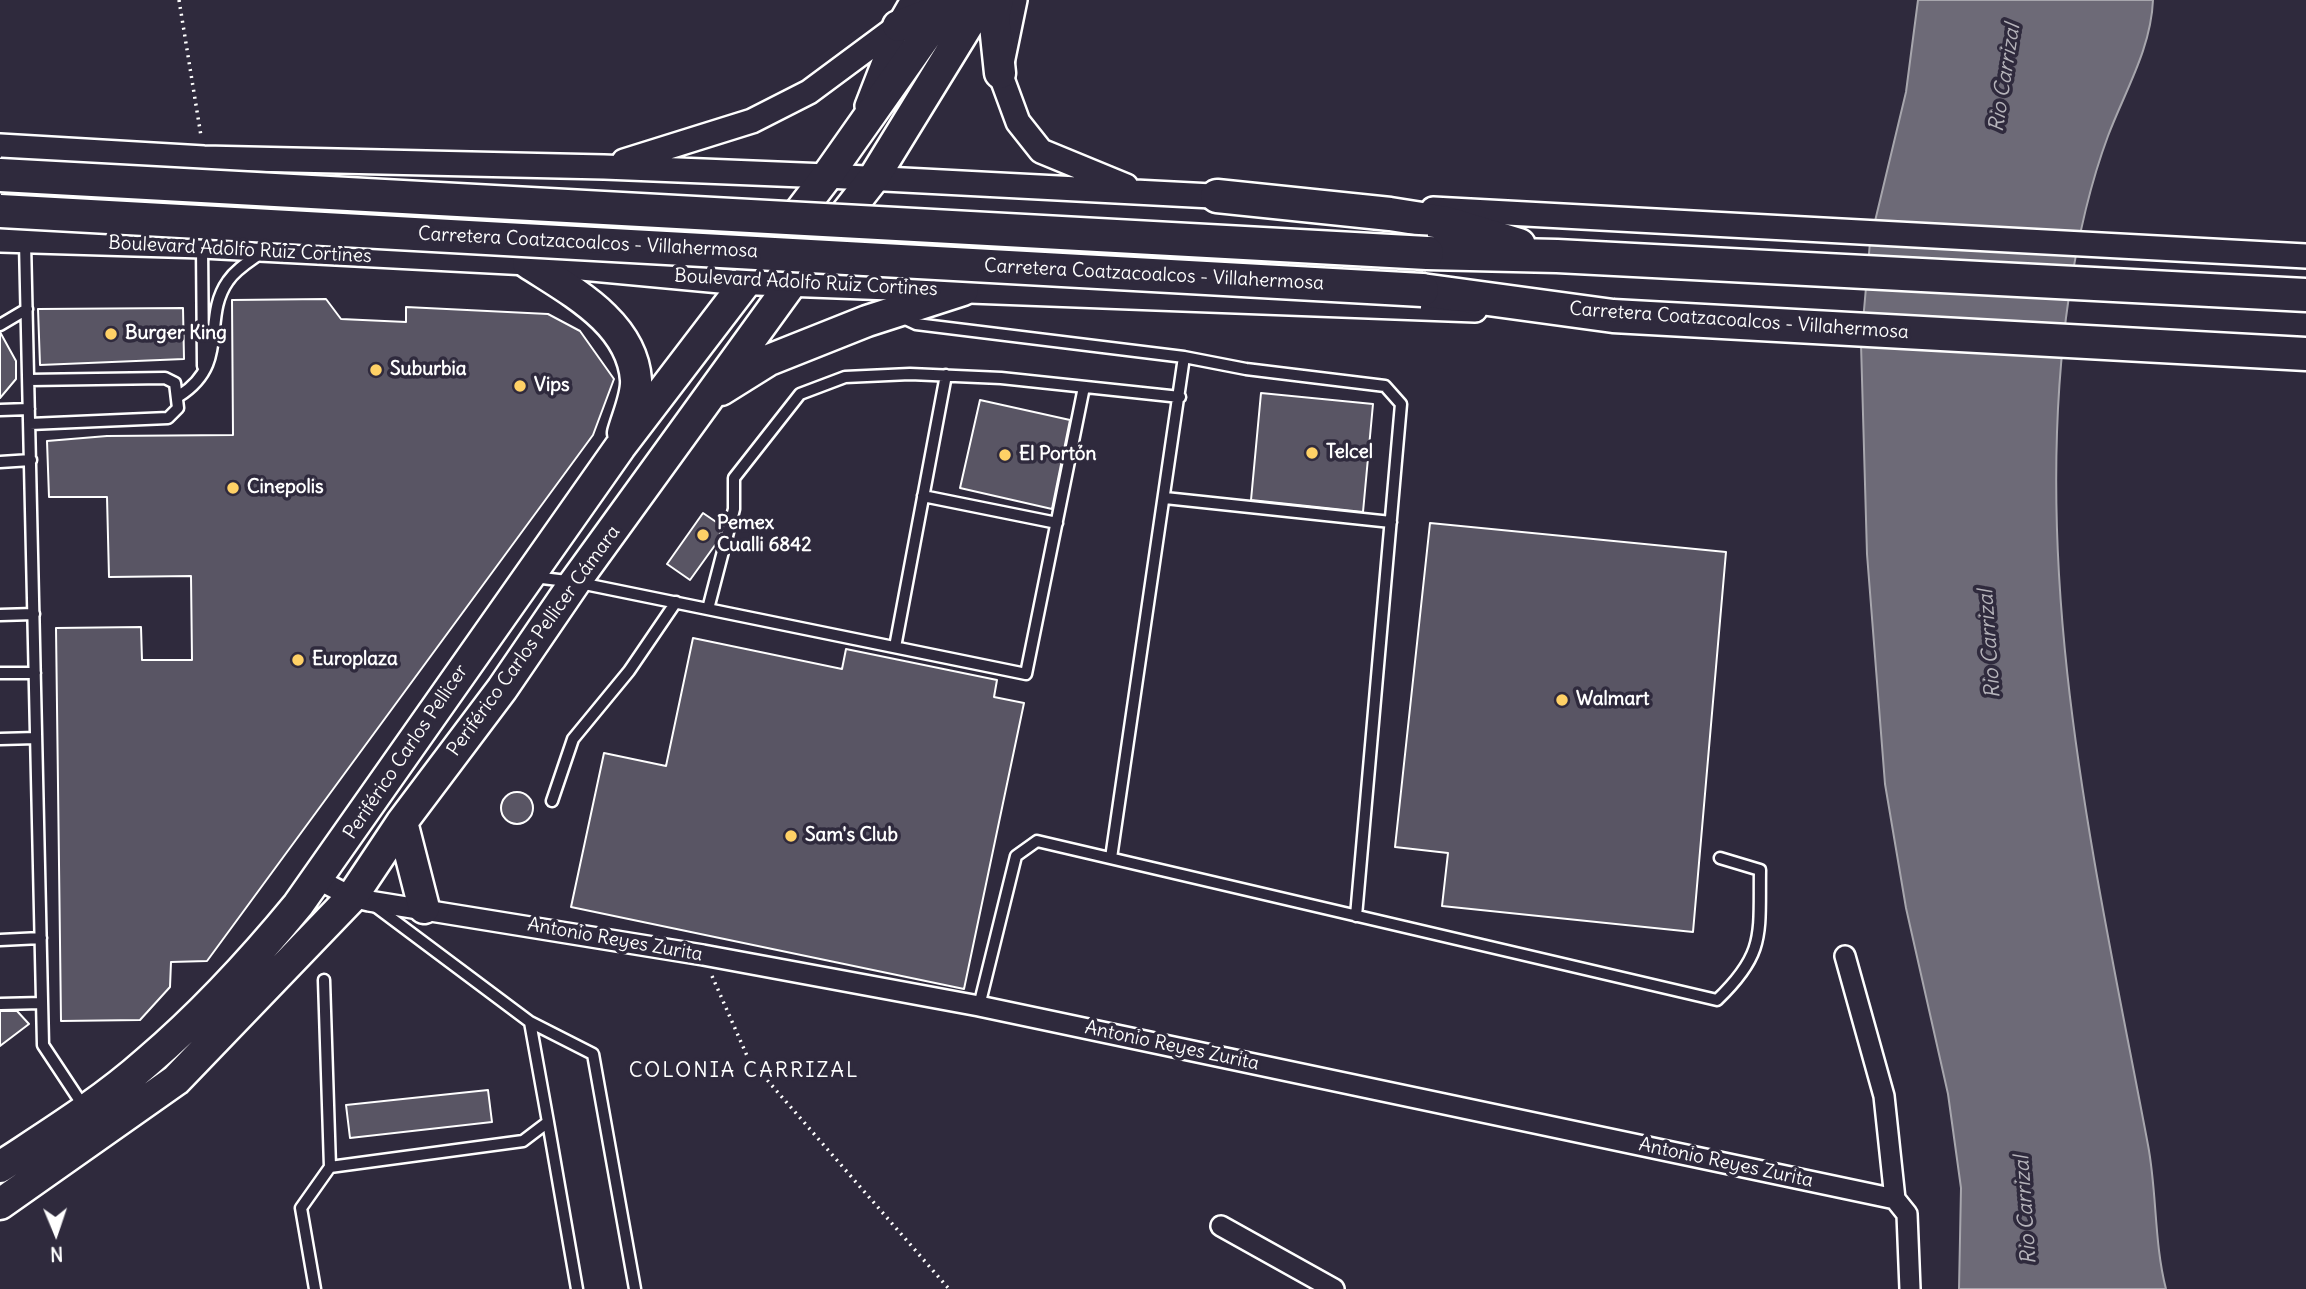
<!DOCTYPE html>
<html>
<head>
<meta charset="utf-8">
<style>
	body { margin:0 }
	#map { position:relative; width:2306px; height:1289px; overflow:hidden; background:#2f2a3d; font-family:Delius,sans-serif }
	canvas { display:block }
	.north { position:absolute; left:21px; top:1198px; width:70px; height:70px; -webkit-text-stroke:5px #2f2a3d; paint-order:stroke; rotate:178deg; font-size:19px; font-weight:700; line-height:28px; text-align:center; color:#fff }
	.north::after { content:''; display:block; margin:auto; width:24px; height:32px; background:#fff; clip-path:polygon(50% 0,100% 100%,50% 72%,0 100%) }
</style>
</head>
<body>
<div id="map">
<canvas width="2306" height="1289"></canvas>
<div class="north">N</div>
</div>
<script>
const ctx = document.querySelector('canvas').getContext('2d');
ctx.lineJoin = 'round';
function fillPath(path, color) { ctx.fillStyle = color; ctx.fill(path, 'evenodd'); }
function strokePath(path, color, width, dash) { ctx.strokeStyle = color; ctx.lineWidth = width; ctx.lineCap = dash ? 'butt' : 'round'; ctx.setLineDash(dash || []); ctx.stroke(path); }
function write(font, color, halo, rows, align = 'center') {
  ctx.font = font + ' Delius,sans-serif'; ctx.lineWidth = 7; ctx.setLineDash([]); ctx.textBaseline = 'middle'; ctx.strokeStyle = halo; ctx.fillStyle = color; for (const [text, x, y, turn = 0] of rows) {
    ctx.save(); ctx.translate(x, y); ctx.rotate((+turn || 0) * Math.PI / 180); ctx.textAlign = isNaN(turn) ? turn : align; if (halo) ctx.strokeText(text, 0, 0); ctx.fillText(text, 0, 0); ctx.restore();
  }
}
const water = new Path2D(`
	M1918,0H2153C2151,49 2125,91 2108,136C2089,187 2077,243 2069,296C2027,579 2096,869 2148,1145C2157,1192 2154,1243 2166,1289H1959L1961,1188L1948,1094L1906,908L1885,784L1867,554L1861,344L1870,242L1906,92Z`);
const building = new Path2D(`
	M326,299L341,319L406,322V307L548,314L580,331L614,379L593,435L207,961L171,962L170,987L140,1020L61,1021L56,628L141,627L142,660H192L191,576L109,577L107,497H49L47,441L107,436L233,435L232,300Z
	M183,308L184,359L40,365L38,309Z
	M0,332L16,361V379L0,398Z
	M1261,393L1373,404L1363,512L1251,500Z
	M980,400L1070,420L1052,509L960,488Z
	M703,513L722,526L718,541L690,580L667,564Z
	M1430,523L1726,552L1693,932L1442,906L1448,853L1395,847Z
	M693,638L842,669L846,649L997,680L994,697L1024,703L964,989L571,907L604,753L666,766Z
	M501 808a16 16 0 1 1 32 0a16 16 0 1 1-32 0Z
	M0,1011H17L29,1024L0,1046Z
	M488,1090L492,1122L350,1138L346,1105Z`);
const path = new Path2D(`
	M179,0L201,136
	M712,976L748,1058L949,1289`);
const service = new Path2D(`
	M25,242L43,1045L84,1107
	M202,246L203,366
	M901,317L916,324L1184,357L1246,369L1385,386L1401,404L1356,916
	M0,325L27,309
	M29,380L165,378L175,383L178,408L168,418L30,424
	M179,396C231,363 201,319 228,281C236,269 250,261 261,253
	M0,410L29,409
	M0,462L31,460
	M923,496L1057,523
	M1165,498L1391,522
	M534,577L575,582L1026,674L1084,387
	M708,609L734,509V478L800,394L845,377L910,374L1001,378L1180,397
	M0,615L34,614
	M895,647L946,375
	M0,673H35
	M0,739L36,738
	M552,801L573,739L629,671L676,602
	M1111,858L1184,357
	M375,906L530,1022L593,1054L635,1289
	M0,940L41,938
	M0,1004L42,1003
	M979,1006L1016,856L1037,841L1717,1000C1766,953 1759,934 1760,870L1720,858
	M548,1122L577,1289
	M330,1167L523,1141L548,1122L530,1022
	M315,1289L301,1208L330,1167L324,980`);
const minor = new Path2D(`
	M317,879L352,897L369,901L703,955L979,1006L1895,1199L1907,1214L1910,1289
	M1845,956L1884,1096L1895,1199
	M1221,1226L1334,1289`);
const tertiary = new Path2D(`
	M1015,0L1000,73L1018,122L1041,151L1126,186
	M867,106L898,26L913,0
	M0,146L204,158L604,167L827,176L1231,197
	M624,161L752,121L809,92L898,26
	M1433,209L2306,256
	M0,240L202,246L528,263L731,282L1475,310`);
const primary = new Path2D(`
	M998,0L994,16L1000,73
	M898,26L945,8
	M528,263C571,291 632,322 636,380C637,396 627,418 623,433
	M721,390L769,360L867,321L963,290
	M402,822L424,908
	M0,1167C50,1134 102,1102 147,1062C202,1015 252,961 298,905L620,447L827,176L951,0
	M0,1204L176,1080L352,897L402,822L502,689L575,582L790,285L873,179L983,0`);
const trunk = new Path2D(`
	M1217,196L1390,214L1447,223L1519,245
	M1427,253L1557,256L2306,295
	M1422,290L1613,316L2306,354`);
const trunkBridge = new Path2D(`
	M0,175L1427,253
	M0,211L1422,290`);
const markers = [
	[111,334,7,"#ffd166"],
	[376,370,7,"#ffd166"],
	[520,386,7,"#ffd166"],
	[1312,453,7,"#ffd166"],
	[1005,455,7,"#ffd166"],
	[233,488,7,"#ffd166"],
	[703,535,7,"#ffd166"],
	[298,660,7,"#ffd166"],
	[1562,700,7,"#ffd166"],
	[791,836,7,"#ffd166"]
];
const streetNames = [
	["Carretera Coatzacoalcos - Villahermosa",588,243,3],
	["Boulevard Adolfo Ruiz Cortines",240,250,3],
	["Carretera Coatzacoalcos - Villahermosa",1154,275,3],
	["Boulevard Adolfo Ruiz Cortines",806,283,3],
	["Carretera Coatzacoalcos - Villahermosa",1739,321,4],
	["Periférico Carlos Pellicer Cámara",534,641,-54],
	["Periférico Carlos Pellicer",406,752,-56],
	["Antonio Reyes Zurita",615,940,10],
	["Antonio Reyes Zurita",1172,1046,12],
	["Antonio Reyes Zurita",1726,1163,12]
];
const poiNames = [
	["Burger King",125,334],
	["Suburbia",390,370],
	["Vips",534,386],
	["Telcel",1326,453],
	["El Portón",1019,455],
	["Cinepolis",247,488],
	["Pemex",717,524],
	["Cualli 6842",717,546],
	["Europlaza",312,660],
	["Walmart",1576,700],
	["Sam's Club",805,836]
];
const waterNames = [
	["Rio Carrizal",2005,78,-81],
	["Rio Carrizal",1990,644,-94],
	["Rio Carrizal",2026,1210,-94]
];
const neighbourhoodNames = [
	["COLONIA CARRIZAL",744,1071]
];
fillPath(water, '#6d6a77');
strokePath(water, '#a7a6ad', 2);
fillPath(building, '#595564');
strokePath(building, '#fff', 2);
strokePath(service, '#fff', 15);
strokePath(minor, '#fff', 24);
strokePath(tertiary, '#fff', 28);
strokePath(primary, '#fff', 35);
strokePath(trunk, '#fff', 37);
strokePath(path, '#fff', 3.5, [2, 5]);
strokePath(service, '#2f2a3d', 10);
strokePath(minor, '#2f2a3d', 19);
strokePath(tertiary, '#2f2a3d', 23);
strokePath(primary, '#2f2a3d', 30);
strokePath(trunk, '#2f2a3d', 32);
strokePath(trunkBridge, '#fff', 37, []);
strokePath(trunkBridge, '#2f2a3d', 32);
for (const [x, y, r, color] of markers) { const dot = new Path2D(); dot.arc(x, y, r, 0, 2 * Math.PI); ctx.fillStyle = color; ctx.fill(dot); strokePath(dot, '#2f2a3d', 2.5); }
write('19px', '#fff', '#2f2a3d', streetNames);
write('bold 19px', '#fff', '#2f2a3d', poiNames, 'left');
write('italic 21px', '#b6b4bb', '#2f2a3d', waterNames);
ctx.letterSpacing = '2px';
write('21px', '#fff', '#2f2a3d', neighbourhoodNames);
ctx.letterSpacing = '0px';
</script>
</body>
</html>
